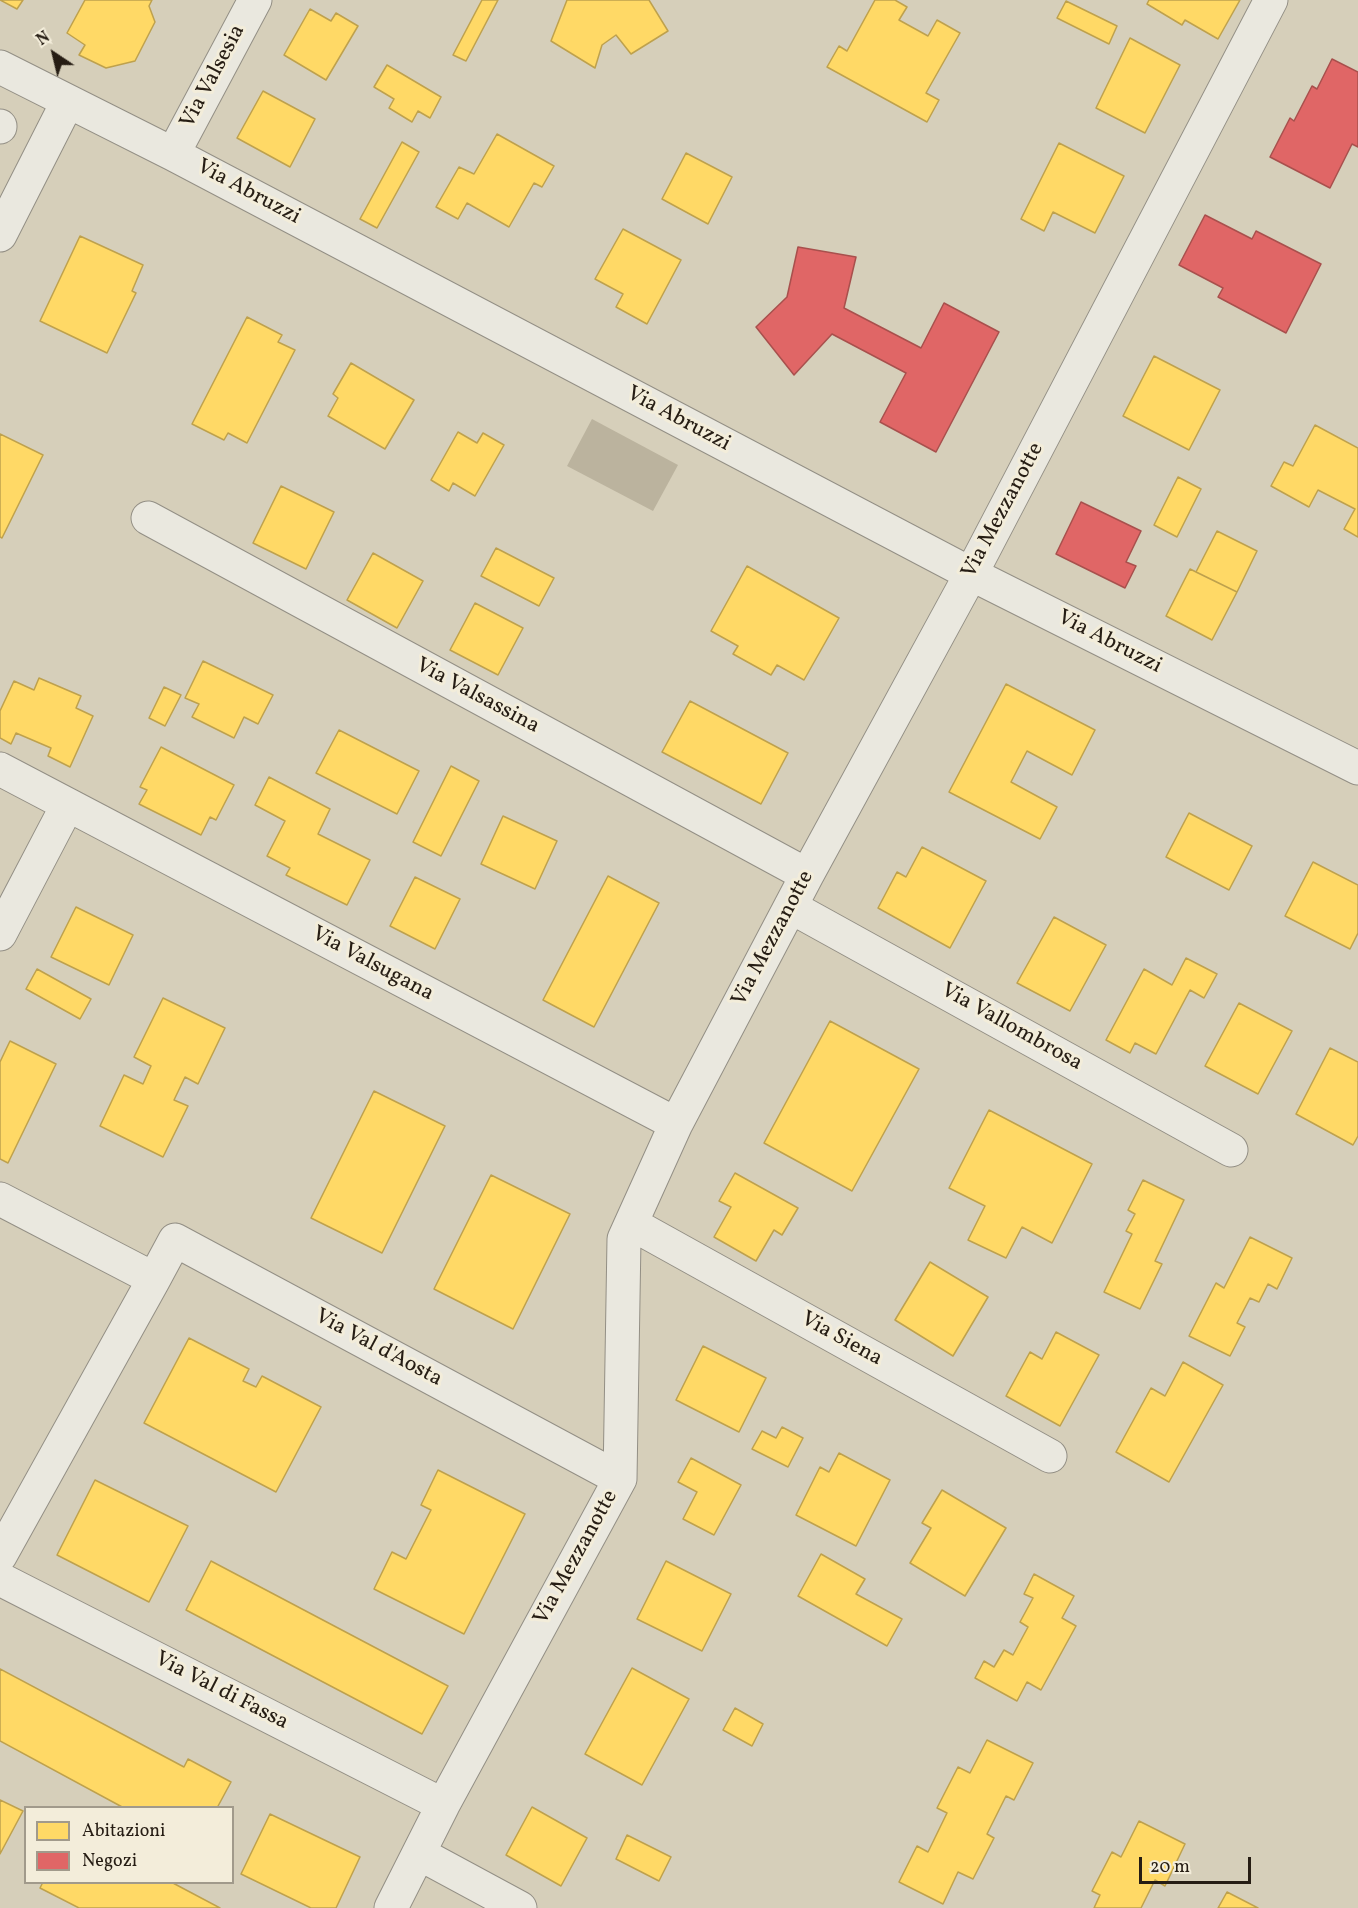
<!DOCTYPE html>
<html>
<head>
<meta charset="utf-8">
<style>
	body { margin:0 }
	#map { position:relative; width:1358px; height:1908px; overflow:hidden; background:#e4dfcf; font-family:Vollkorn,serif }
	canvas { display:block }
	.legend { position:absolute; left:24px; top:1806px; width:210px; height:78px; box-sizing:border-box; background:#f3edda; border:2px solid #a19a8b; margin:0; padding:8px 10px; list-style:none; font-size:18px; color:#261d14 }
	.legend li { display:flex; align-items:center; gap:12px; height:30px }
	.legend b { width:30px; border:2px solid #a19a8b }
	.north { position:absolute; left:24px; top:24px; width:60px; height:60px; -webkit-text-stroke:4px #f3edda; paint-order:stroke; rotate:325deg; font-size:16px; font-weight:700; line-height:24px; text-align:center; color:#261d14 }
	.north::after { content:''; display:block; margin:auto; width:21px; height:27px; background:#261d14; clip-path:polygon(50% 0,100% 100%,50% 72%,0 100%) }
	.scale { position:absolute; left:1139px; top:1857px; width:112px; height:27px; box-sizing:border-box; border:3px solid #261d14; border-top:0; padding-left:8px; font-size:18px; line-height:21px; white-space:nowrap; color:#261d14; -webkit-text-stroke:4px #f3edda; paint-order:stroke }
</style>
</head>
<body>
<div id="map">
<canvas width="1358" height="1908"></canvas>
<ul class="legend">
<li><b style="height:16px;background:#ffd966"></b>Abitazioni</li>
<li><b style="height:16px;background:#e06666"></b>Negozi</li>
</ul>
<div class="north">N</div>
<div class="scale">20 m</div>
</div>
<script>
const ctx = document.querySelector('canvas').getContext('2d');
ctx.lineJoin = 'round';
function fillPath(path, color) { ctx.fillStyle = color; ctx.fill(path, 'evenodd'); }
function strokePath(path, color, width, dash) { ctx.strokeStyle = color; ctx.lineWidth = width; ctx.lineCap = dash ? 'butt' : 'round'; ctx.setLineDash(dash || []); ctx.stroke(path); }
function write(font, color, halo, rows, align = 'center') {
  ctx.font = font + ' Vollkorn,serif'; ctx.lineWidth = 6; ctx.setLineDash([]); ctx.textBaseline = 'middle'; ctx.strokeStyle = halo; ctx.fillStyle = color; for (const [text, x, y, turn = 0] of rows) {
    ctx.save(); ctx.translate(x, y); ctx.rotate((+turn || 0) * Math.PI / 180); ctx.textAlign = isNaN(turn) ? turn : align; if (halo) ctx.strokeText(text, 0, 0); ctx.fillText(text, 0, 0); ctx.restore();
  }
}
const green = new Path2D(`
	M0,0H1358V1908H0ZM26,1808H232V1882H26Z`);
const water = new Path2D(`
	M592,419L678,465L653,511L567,466Z`);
const homes = new Path2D(`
	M0,0H23L17,9Z
	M85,0H152L149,6L155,22L135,61L106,68L79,55L85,45L67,33Z
	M482,0H498L466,61L453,55Z
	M567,0H649L668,31L631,54L616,35L602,45L595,68L551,41Z
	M875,0H895L907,7L899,20L928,36L937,20L960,33L926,93L939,100L927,122L827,67L839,46L847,51Z
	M1149,0H1240L1218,39L1185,20L1182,25L1147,4Z
	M1066,1L1117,26L1109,44L1057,18Z
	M310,9L331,21L336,13L358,26L326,80L284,55Z
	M1130,38L1180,65L1145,133L1096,108Z
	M387,65L441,97L430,118L418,111L412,122L389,108L394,99L374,87Z
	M263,91L315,119L290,167L237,138Z
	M497,134L554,166L542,187L534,183L509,227L467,203L458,219L436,207L459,167L474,174Z
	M402,142L419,152L377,228L360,219Z
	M1059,143L1124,176L1095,233L1053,212L1044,231L1021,219Z
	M686,153L732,177L708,224L662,199Z
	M623,229L681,260L647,324L616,307L623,294L595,279Z
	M80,236L143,265L132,291L136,293L107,353L40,321Z
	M247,317L282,335L278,342L295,350L247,443L228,433L224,440L192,424Z
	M1154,356L1220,390L1189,450L1123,416Z
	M351,363L414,400L385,449L328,416L338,398L333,394Z
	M1315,425L1358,448V537L1344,529L1355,509L1318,490L1309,507L1271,486L1284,462L1293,466Z
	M458,432L477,443L483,433L504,445L475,496L453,483L449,491L431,480Z
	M0,434L43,455L2,538L0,537Z
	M1178,477L1201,489L1177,537L1154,525Z
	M281,486L334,512L306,569L253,543Z
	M1217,531L1257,551L1237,592L1196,572Z
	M496,548L554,578L539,606L481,576Z
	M373,553L423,581L397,628L347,600Z
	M747,566L839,618L804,680L777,665L771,675L733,654L738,646L711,631Z
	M1190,569L1237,592L1212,640L1166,616Z
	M475,603L523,628L498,675L450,650Z
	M203,661L273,695L258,724L244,717L234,738L192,717L199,704L185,698Z
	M39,678L81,696L76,708L93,716L70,767L48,756L51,748L16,733L11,744L0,738V711L14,681L34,690Z
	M1006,684L1095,730L1072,775L1027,751L1011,782L1057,807L1040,839L949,792Z
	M164,687L181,695L165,726L149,718Z
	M690,701L788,753L761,804L662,752Z
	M339,730L419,771L397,814L316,773Z
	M161,747L234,785L216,820L210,817L201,835L139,804L147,790L140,787Z
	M451,766L479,781L441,856L413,842Z
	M269,777L330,809L318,834L370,860L347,905L286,875L290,868L267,856L285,821L255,805Z
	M1189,813L1252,846L1229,890L1166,857Z
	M503,816L557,841L535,889L481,864Z
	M922,847L986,881L950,948L878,908L897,872L906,877Z
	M1313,862L1358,885V933L1350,949L1285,916Z
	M608,876L659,903L594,1027L543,1000Z
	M415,877L460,899L435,949L390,926Z
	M76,907L133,935L109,985L51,957Z
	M1054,917L1106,945L1070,1011L1017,983Z
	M1186,958L1217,974L1204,998L1190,990L1156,1054L1135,1043L1130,1053L1106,1040L1144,969L1172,985Z
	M37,969L91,999L80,1019L26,989Z
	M163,998L225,1028L198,1084L185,1077L174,1100L188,1106L163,1157L100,1126L124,1075L143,1084L151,1066L134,1057Z
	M1239,1003L1292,1031L1258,1094L1205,1066Z
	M830,1021L919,1069L852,1191L764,1143Z
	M10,1041L56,1064L8,1163L0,1159V1062Z
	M1330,1048L1358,1062V1136L1353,1145L1296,1114Z
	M374,1091L445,1126L382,1253L311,1218Z
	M989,1110L1092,1164L1052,1243L1022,1227L1006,1258L968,1240L985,1206L949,1188Z
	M735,1173L798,1208L782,1235L774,1230L756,1261L714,1237L731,1207L719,1201Z
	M491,1175L570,1214L513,1329L434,1289Z
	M1143,1180L1184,1200L1155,1261L1162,1264L1140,1309L1104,1292L1132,1234L1126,1231L1135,1214L1128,1210Z
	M1250,1237L1292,1258L1277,1289L1268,1284L1259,1302L1250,1298L1237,1323L1245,1327L1230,1356L1189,1336L1216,1283L1224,1288Z
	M930,1262L988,1297L953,1356L895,1320Z
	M1056,1332L1099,1355L1060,1426L1006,1396L1030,1352L1042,1359Z
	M189,1338L249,1369L243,1381L256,1387L262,1376L321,1407L276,1492L144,1423Z
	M703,1346L766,1378L739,1432L676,1400Z
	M1183,1362L1223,1385L1169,1482L1116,1452L1151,1388L1165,1396Z
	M782,1427L803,1438L788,1467L752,1449L762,1431L776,1438Z
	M839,1453L890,1480L856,1546L796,1515L820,1467L829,1472Z
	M691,1458L741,1485L714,1535L683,1519L697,1492L678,1482Z
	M438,1470L525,1514L464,1634L374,1589L392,1552L406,1559L431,1510L421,1505Z
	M95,1480L188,1526L149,1602L57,1555Z
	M942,1490L1006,1528L965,1596L910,1563L931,1528L922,1523Z
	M821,1554L865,1579L856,1594L902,1619L887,1646L798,1596Z
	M211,1561L448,1686L422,1734L186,1610Z
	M666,1561L731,1594L702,1651L637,1619Z
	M1034,1574L1074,1596L1062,1618L1076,1626L1041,1690L1027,1682L1017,1701L975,1678L984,1661L994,1667L1004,1650L1013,1655L1028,1627L1020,1622L1033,1598L1024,1594Z
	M632,1668L689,1699L642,1785L585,1754Z
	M0,1669L184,1767L188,1759L231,1782L217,1808H124L0,1741Z
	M735,1708L763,1724L752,1746L723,1730Z
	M987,1740L1033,1763L1014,1800L1006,1796L987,1834L994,1838L973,1879L958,1872L943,1904L899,1882L917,1846L928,1852L947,1813L937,1808L958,1767L970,1773Z
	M0,1800L23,1811L0,1854Z
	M532,1807L587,1838L561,1886L506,1855Z
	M270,1814L360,1857L336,1908H311L241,1874Z
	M1139,1821L1185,1844L1165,1886L1155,1880L1141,1908H1094L1100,1895L1092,1891L1112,1852L1121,1857Z
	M627,1835L671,1857L659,1881L616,1859Z
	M43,1882H171L220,1908H79L40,1888Z
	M1227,1892L1258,1908H1218Z`);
const shops = new Path2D(`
	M1332,59L1358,72V147L1352,144L1330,188L1270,157L1290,118L1294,121L1312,86L1317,89Z
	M1205,215L1252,239L1256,231L1321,264L1286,333L1218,297L1223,288L1179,265Z
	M798,247L856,257L844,308L921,348L944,303L999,332L936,452L880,422L906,373L832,334L794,375L756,327L787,297Z
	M1081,502L1141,531L1126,562L1136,566L1125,588L1056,554Z`);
const minor = new Path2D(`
	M0,67L173,154L971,574L1358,768
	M0,126V127
	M173,154L255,0
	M0,235L67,103
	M148,518L807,875
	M0,769L676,1124
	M791,907L1231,1150
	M0,934L67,806
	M0,1199L154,1279L0,1556
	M632,1224L1050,1456
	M154,1279L175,1240L620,1479
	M0,1579L443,1805
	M420,1854L520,1908
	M391,1908L443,1805L620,1479L624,1239L676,1124L807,875L971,574L1271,0`);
const streetNames = [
	["Via Valsesia",214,77,-62],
	["Via Abruzzi",248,193,28],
	["Via Abruzzi",678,420,28],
	["Via Mezzanotte",1004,511,-62],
	["Via Abruzzi",1109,643,27],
	["Via Valsassina",477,697,28],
	["Via Mezzanotte",774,939,-62],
	["Via Valsugana",372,965,28],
	["Via Vallombrosa",1011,1028,29],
	["Via Siena",841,1340,29],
	["Via Val d'Aosta",378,1349,28],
	["Via Mezzanotte",577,1558,-61],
	["Via Val di Fassa",221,1692,27]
];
fillPath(green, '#d6cfba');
fillPath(water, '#bbb39e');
fillPath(homes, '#ffd966');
strokePath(homes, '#bea14d', 1.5);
fillPath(shops, '#e06666');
strokePath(shops, '#a8504d', 1.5);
strokePath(minor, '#938f85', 35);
strokePath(minor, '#eae8df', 33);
write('22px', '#261d14', '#f3edda', streetNames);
</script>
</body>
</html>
